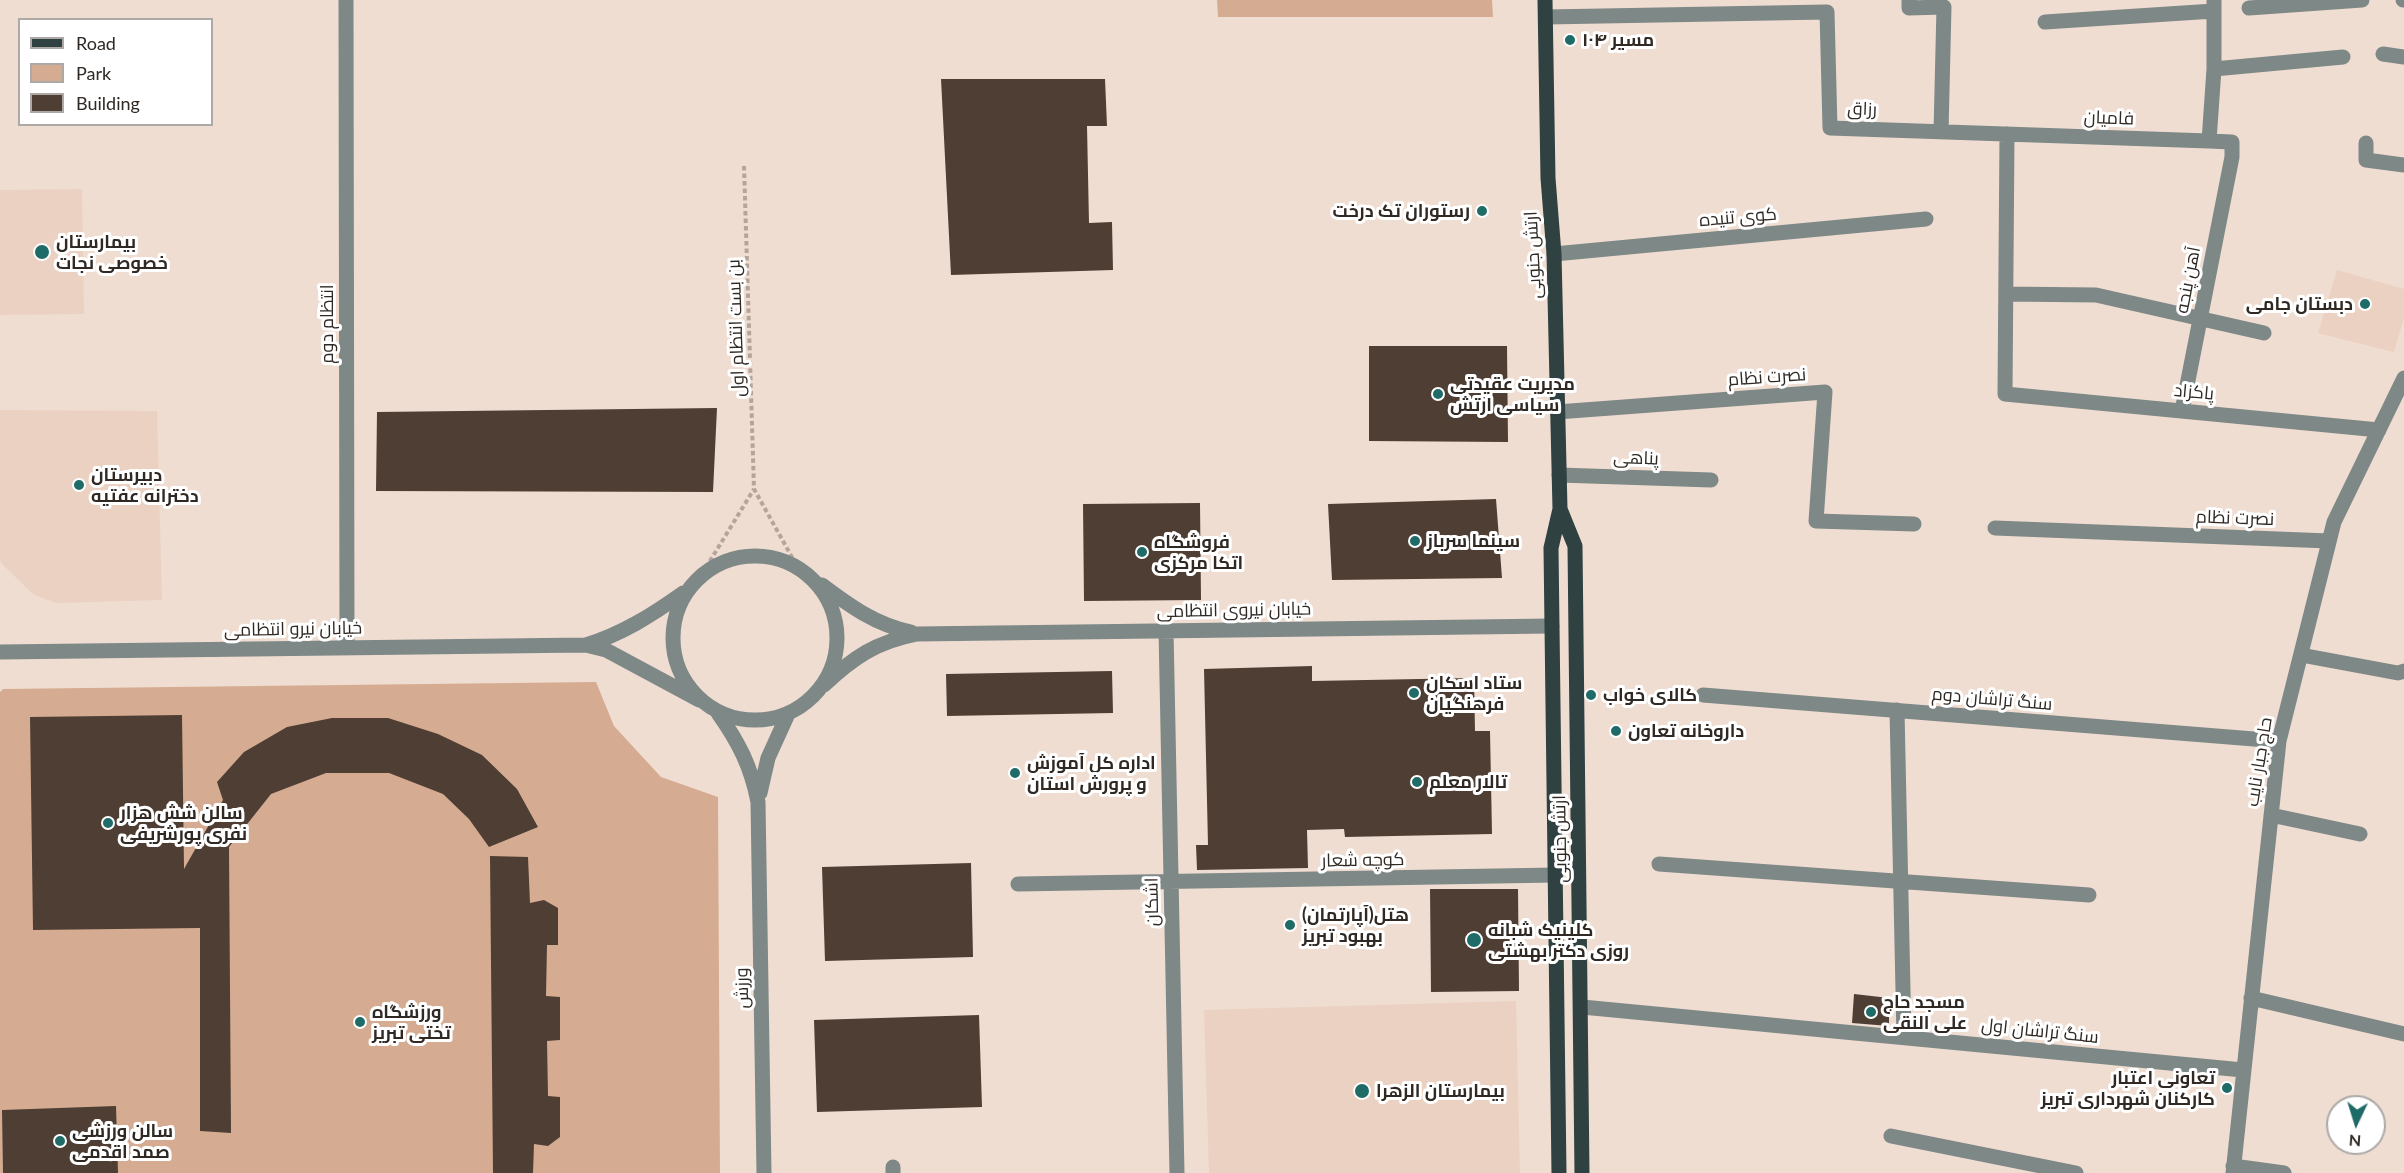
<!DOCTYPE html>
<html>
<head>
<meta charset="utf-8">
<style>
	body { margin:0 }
	#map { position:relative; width:2404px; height:1173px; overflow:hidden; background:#f0ddd1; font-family:Lato,sans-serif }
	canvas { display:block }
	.legend { position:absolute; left:18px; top:18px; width:195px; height:108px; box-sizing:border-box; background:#fff; border:2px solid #aca9a7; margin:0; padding:8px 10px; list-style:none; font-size:18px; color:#2f2823 }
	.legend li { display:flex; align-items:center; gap:12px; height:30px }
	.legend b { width:30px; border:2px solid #aca9a7 }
	.north { position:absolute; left:2326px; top:1095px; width:60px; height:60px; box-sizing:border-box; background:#fff; border:2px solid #aca9a7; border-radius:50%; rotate:184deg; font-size:16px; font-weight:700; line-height:24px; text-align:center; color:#2f2823 }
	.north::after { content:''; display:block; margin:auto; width:21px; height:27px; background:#1f6b67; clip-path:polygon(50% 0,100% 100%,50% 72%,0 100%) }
</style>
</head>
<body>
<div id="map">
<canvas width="2404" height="1173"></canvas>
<ul class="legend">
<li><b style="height:8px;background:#2f4140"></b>Road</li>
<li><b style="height:16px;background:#d5ac91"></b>Park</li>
<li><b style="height:16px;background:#4e3e34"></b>Building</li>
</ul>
<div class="north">N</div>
</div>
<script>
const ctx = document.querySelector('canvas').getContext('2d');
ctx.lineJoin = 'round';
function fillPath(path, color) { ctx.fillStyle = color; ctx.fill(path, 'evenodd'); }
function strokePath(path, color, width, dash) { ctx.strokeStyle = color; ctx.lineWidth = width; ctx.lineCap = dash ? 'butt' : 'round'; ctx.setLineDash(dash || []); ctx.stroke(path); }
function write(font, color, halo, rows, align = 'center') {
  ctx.font = font + ' Lato,Cairo,sans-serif'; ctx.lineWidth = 6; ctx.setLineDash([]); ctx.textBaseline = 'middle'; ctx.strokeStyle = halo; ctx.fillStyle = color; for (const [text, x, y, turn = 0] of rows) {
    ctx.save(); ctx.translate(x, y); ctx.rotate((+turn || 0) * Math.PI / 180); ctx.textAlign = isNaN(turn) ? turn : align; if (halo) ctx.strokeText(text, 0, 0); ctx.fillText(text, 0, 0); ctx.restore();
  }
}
const built = new Path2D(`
	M82,189L84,314L0,315V190Z
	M2337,270L2404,289V318L2394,352L2318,333Z
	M0,410L157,411L162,600L56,603L34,595L2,564L0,560Z
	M1516,1001L1520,1173H1209L1204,1010Z`);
const green = new Path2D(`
	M1217,0H1492L1493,17H1218Z
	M596,682L614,726L661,777L718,797L720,1173H0V692L3,689Z`);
const building = new Path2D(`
	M941,79H1105L1107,126H1087L1089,223L1112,222L1113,270L951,275Z
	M1369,346H1507L1508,442L1369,441Z
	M717,408L713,492L376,491L377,412Z
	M1496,499L1502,578L1332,580L1328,504Z
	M1200,503L1201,600L1084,601L1083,504Z
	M1312,666V681L1474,678L1475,731H1490L1492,834L1345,837L1344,829L1307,830L1308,868L1197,870L1196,845H1208L1204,669Z
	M1112,671L1113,713L947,716L946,674Z
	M182,715L184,869L223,800L217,782L244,752L287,727L332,718H388L438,734L482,755L517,789L538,827L489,847L469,819L443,794L389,773H326L271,794L229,847L231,1133L200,1131V928L33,930L30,717Z
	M490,856L528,857L530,903L544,900L558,908V945H547L546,996L560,997V1040L547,1041L548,1096L560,1097V1137L548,1146L534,1144L533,1173H493Z
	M971,863L973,957L825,961L822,867Z
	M1430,889H1518L1519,991L1431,992Z
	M1854,994L1889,998V1026L1852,1023Z
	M979,1015L982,1107L817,1112L814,1020Z
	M116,1106L118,1173H3L2,1110Z`);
const path = new Path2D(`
	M744,166L754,489L798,568
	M702,574L754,489`);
const minor = new Path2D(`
	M346,0L347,648
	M1909,0V8L1944,7L1941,132
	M2403,0H2404
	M2249,8L2362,0
	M1546,17L1827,12L1830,128L2209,141
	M2045,22L2214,11
	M2383,54L2404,57
	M2214,69L2343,57
	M2007,134L2005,394L2379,430
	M2366,143V160L2404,165
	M1554,254L1926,219
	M2006,294L2096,295L2264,333
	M2182,411L2232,157V142L2209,141L2214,69V0
	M1557,412L1825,392L1816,521L1914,524
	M1559,475L1711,480
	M1995,528L2329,541
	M673 638a82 82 0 1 1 164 0a82 82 0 1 1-164 0Z
	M822,585C850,606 876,625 911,632
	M1166,630L1177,1173
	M586,645C622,634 652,615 683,593
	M0,652L586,645L606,650L699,700
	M2301,655L2398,673L2404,671
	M824,685C854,657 876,642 917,634L1552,626
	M1703,695L2279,741
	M1897,710L1904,1037
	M718,713C739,743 751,766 758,802L764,1173
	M760,793L768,758L788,714
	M2271,815L2360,834
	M1659,864L2089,895
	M1018,884L1556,875
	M2251,998L2404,1034
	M1582,1007L2243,1070
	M1891,1136L2076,1173
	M2233,1166L2284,1173
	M893,1173V1167
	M2233,1173L2279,741L2334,522L2404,378`);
const major = new Path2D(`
	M1545,0L1548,178L1554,254L1560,509L1551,548L1559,1173
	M1560,509L1575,546L1582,1173`);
const markers = [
	[1570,40,6,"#1f6b67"],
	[1482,211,6,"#1f6b67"],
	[42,252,8,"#1f6b67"],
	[2365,304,6,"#1f6b67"],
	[1438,394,6,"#1f6b67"],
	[79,485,6,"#1f6b67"],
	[1415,541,6,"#1f6b67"],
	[1142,552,6,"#1f6b67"],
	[1414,693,6,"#1f6b67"],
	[1591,695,6,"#1f6b67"],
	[1616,731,6,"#1f6b67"],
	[1015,773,6,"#1f6b67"],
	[1417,782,6,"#1f6b67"],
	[108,823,6,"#1f6b67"],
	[1290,925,6,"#1f6b67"],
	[1474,940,8,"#1f6b67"],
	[1871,1012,6,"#1f6b67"],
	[360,1022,6,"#1f6b67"],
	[2227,1088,6,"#1f6b67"],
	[1362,1091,8,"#1f6b67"],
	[60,1141,6,"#1f6b67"]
];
const poiNames = [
	["مسیر ۱۰۴",1582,40],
	["رستوران تک درخت",1470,211,"right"],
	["بیمارستان",56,242],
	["خصوصی نجات",56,263],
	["دبستان جامی",2353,304,"right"],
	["مدیریت عقیدتی",1450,384],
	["سیاسی ارتش",1450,405],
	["دبیرستان",91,475],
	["دخترانه عفتیه",91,496],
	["سینما سرباز",1427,541],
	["فروشگاه",1154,542],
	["اتکا مرکزی",1154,563],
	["ستاد اسکان",1426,683],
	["فرهنگیان",1426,704],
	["کالای خواب",1603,695],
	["داروخانه تعاون",1628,731],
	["اداره کل آموزش",1027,763],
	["و پرورش استان",1027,784],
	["تالار معلم",1429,782],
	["سالن شش هزار",120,813],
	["نفری پورشریفی",120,834],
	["هتل(آپارتمان)",1302,915],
	["بهبود تبریز",1302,936],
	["کلینیک شبانه",1488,930],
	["روزی دکتر بهشتی",1488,951],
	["مسجد حاج",1883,1002],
	["علی النقی",1883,1023],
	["ورزشگاه",372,1012],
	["تختی تبریز",372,1033],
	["تعاونی اعتبار",2215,1078,"right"],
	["کارکنان شهرداری تبریز",2215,1099,"right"],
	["بیمارستان الزهرا",1376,1091],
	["سالن ورزشی",72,1131],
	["صمد اقدمی",72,1152]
];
const streetNames = [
	["رزاق",1862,109,2],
	["فامیان",2109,118,2],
	["کوی تنیده",1738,217,-5],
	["ارتش جنوبی",1533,255,-93],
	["آهن پنجه",2188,280,-79],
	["انتظام دوم",327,324,-90],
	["بن بست انتظام اول",736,328,-92],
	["نصرت نظام",1767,377,-4],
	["پاکزاد",2194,392,5],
	["پناهی",1636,458,2],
	["نصرت نظام",2235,518,2],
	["خیابان نیروی انتظامی",1234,610,-1],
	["خیابان نیرو انتظامی",293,629,-1],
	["سنگ تراشان دوم",1992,699,5],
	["حاج جبار نایب",2259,762,-81],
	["ارتش جنوبی",1560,839,-91],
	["کوچه شعار",1363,860,-1],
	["اشکان",1152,902,-91],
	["ورزش",742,988,-91],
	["سنگ تراشان اول",2040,1031,6]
];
fillPath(built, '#ebd1c1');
fillPath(green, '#d5ac91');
fillPath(building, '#4e3e34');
strokePath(path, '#b4a59b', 4, [4.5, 3]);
strokePath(minor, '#7e8887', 15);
strokePath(major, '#2f4140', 15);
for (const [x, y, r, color] of markers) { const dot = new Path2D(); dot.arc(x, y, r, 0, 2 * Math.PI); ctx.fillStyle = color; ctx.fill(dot); strokePath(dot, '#fff', 2); }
write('bold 18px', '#2f2823', '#fff', poiNames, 'left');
write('18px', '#2f2823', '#fff', streetNames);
</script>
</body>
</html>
